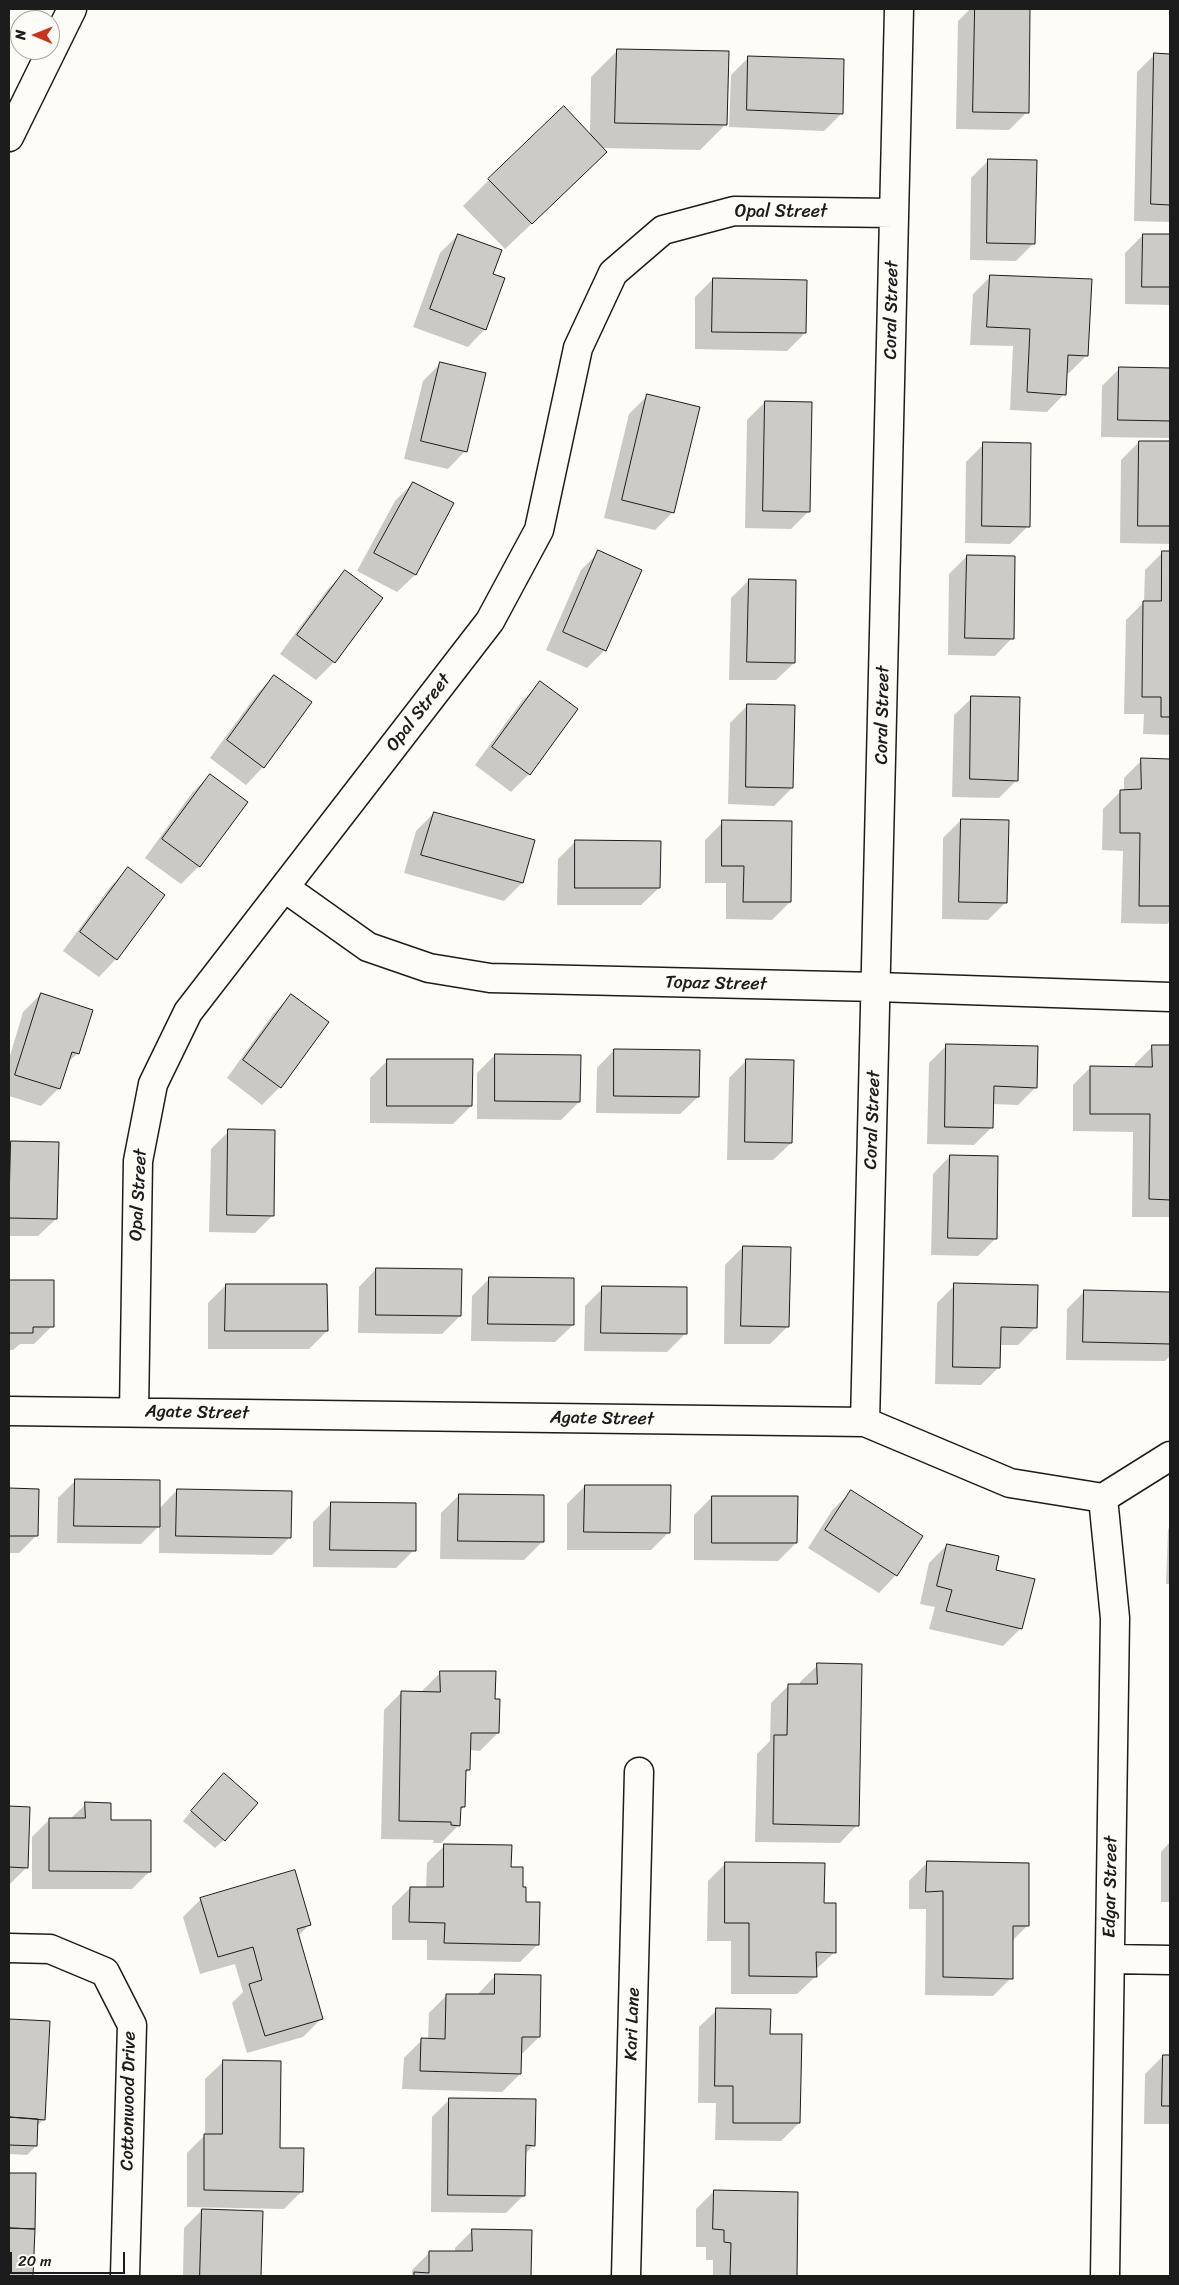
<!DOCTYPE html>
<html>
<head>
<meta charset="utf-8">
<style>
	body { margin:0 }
	#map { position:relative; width:1179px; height:2285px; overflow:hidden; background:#fdfcf7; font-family:Sriracha,sans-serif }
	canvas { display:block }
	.frame { position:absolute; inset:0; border:10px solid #1c1c1c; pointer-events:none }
	.north { position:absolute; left:10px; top:10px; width:50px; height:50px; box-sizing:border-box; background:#fdfcf7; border:1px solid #a3a29f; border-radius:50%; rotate:271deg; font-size:14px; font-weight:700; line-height:20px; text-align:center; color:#1c1c1c }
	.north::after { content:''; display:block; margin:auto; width:18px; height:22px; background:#c8321e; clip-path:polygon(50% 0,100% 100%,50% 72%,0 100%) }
	.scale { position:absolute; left:10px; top:2252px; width:115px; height:22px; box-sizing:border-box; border:2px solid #1c1c1c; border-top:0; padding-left:6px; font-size:15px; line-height:18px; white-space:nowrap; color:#1c1c1c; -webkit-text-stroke:4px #fdfcf7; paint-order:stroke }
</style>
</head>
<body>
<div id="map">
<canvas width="1179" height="2285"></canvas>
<div class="frame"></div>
<div class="north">N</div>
<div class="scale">20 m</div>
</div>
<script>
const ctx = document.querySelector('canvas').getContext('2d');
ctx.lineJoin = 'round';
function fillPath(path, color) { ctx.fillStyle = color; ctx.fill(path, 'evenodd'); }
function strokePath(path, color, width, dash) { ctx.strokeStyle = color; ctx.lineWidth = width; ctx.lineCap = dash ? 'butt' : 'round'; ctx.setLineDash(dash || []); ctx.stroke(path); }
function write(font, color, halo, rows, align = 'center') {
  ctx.font = font + ' Sriracha,sans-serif'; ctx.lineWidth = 4; ctx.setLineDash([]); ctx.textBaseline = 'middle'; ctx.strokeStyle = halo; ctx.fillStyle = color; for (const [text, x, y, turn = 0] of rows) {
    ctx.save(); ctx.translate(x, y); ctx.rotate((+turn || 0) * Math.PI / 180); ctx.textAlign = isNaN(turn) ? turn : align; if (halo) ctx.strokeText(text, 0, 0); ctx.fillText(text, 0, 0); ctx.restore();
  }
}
const shadow = new Path2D(`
	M970,9H1029L1027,112L1009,130L956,129L958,21Z
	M617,51L726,124L700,150L603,148L580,178L505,249L463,206L489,180L590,135L591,77Z
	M1155,54L1170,55V222L1134,221L1137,72Z
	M749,57L842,113L824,131L729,127L731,75Z
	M989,160L1034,243L1016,261L970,260L971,178Z
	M458,235L492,274L485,329L468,347L413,327L440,253Z
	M1143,235L1170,236V305L1125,304V253Z
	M991,276L1087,355L1069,373H1065L1064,394L1047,412L1010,410L1013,346L970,345L973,294Z
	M713,279L805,333L787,351L695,349V297Z
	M440,364L465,451L448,469L404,459L423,381Z
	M1119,369H1170V438L1101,437L1102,386Z
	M647,396L673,512L655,530L604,518L629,414Z
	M765,402L809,511L791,529L745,528L747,420Z
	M1139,442L1170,443V544L1120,543L1121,460Z
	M984,444L1028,526L1010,544L965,543L966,462Z
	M413,483L452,504L415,575L397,592L357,571L395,501Z
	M599,552L605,650L587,668L546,650L581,570Z
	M1163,552H1170V735L1143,734L1144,714H1124L1126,620L1144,602L1145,570Z
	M967,556L1012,638L995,656L948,655L949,574Z
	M345,572L381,598L334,662L316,680L280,654L327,590Z
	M749,580L794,663L776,680H729L731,598Z
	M274,676L263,767L246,785L210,758L257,694Z
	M540,683L529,774L511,792L475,765L522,701Z
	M972,698L1017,780L999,798L952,797L954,715Z
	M748,705L792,788L774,806L728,804L730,723Z
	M1142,760H1170V921L1167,924L1121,923L1123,851L1102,850L1103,809L1121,791H1124V778Z
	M210,775L246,802L199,866L181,884L145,858L192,793Z
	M434,813L533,841L522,883L504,901L404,873L416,831Z
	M961,820L1006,902L988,920L942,919L943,838Z
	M723,822L790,902L772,920L726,919V883H705V840Z
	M575,842L659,888L641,905H557L558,859Z
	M128,869L116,959L99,977L63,951L110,887Z
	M41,994L78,1053L66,1064L59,1088L41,1106L9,1096V1059L23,1012Z
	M291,996L280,1087L262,1105L227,1078L273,1014Z
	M947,1045L1036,1087L1018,1105L992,1104V1127L974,1145L927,1144L929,1063Z
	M1153,1046H1170V1217H1132L1133,1132L1073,1131V1085L1091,1067L1135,1068V1064Z
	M614,1050L698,1097L680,1114L596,1113L597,1068Z
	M495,1055L579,1102L561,1120L477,1119V1073Z
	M388,1060L471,1106L453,1124L370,1123V1078Z
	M747,1060L791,1143L773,1160H727L729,1078Z
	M229,1131L273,1215L255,1233L209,1232L211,1149Z
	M12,1143L56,1219L38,1236H9V1145Z
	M950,1156L996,1238L978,1256L931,1255L933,1174Z
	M743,1247L788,1326L770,1344H724L725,1265Z
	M376,1269L460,1316L442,1334L358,1333L359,1287Z
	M490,1278L573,1325L555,1342L471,1341L472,1296Z
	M9,1281H53L52,1326L34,1344H20L13,1350H9Z
	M226,1285L327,1331L309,1349H208V1303Z
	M955,1285L1036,1327L1018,1345H999V1367L981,1385L935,1384L937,1303Z
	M603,1288L685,1334L667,1352L584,1351L585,1306Z
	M1085,1291L1170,1293V1356L1165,1361L1066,1360L1067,1309Z
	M76,1480L159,1509L177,1490L290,1537L272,1555L159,1553V1526L141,1544L57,1543L58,1498Z
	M585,1486L669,1532L651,1550H567V1504Z
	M9,1490H37V1535L19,1553H9Z
	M851,1492L896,1575L879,1593L808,1548L833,1509Z
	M459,1495L542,1542L524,1560L440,1559L441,1513Z
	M712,1497L796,1543L778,1561L694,1560V1515Z
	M331,1504L414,1550L396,1568L313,1567V1522Z
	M1170,1527V1584H1166L1168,1529Z
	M947,1545L995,1571L1021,1628L1003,1646L929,1629L935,1607L920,1604L929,1563Z
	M818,1665L857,1825L840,1843L755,1842L757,1754L770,1741L771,1703L789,1685H800V1682Z
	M441,1672L494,1700L498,1733L480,1751L469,1750V1770L464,1774V1807L459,1811V1825L441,1843H433L434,1840L381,1839L384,1710L402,1692H423V1690Z
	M215,1783L224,1840L215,1848L183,1821Z
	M86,1804L110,1821L150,1871L132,1889H32V1837L50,1819H70Z
	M9,1807L29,1808L27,1867L9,1885Z
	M1170,1842V1902H1161V1852Z
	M445,1845L510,1868L522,1888L538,1944L520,1962L427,1960V1940H392V1906L410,1888H426L427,1863Z
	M726,1863L823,1904L835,1952L815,1970V1977L797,1994H731V1941H707L708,1881Z
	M927,1863L1027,1926L1011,1942V1978L993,1996L925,1995L926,1909H909V1881Z
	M201,1899L310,1924L298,1936L321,2019L303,2037L247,2053L232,2003L243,1992L235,1964L200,1974L183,1917Z
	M495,1976L539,2037L521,2055L520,2074L502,2092L402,2089L404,2058L422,2040H428L429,2013L447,1995H477Z
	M717,2010L769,2035L799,2123L781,2141L715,2140L716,2103H698L699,2027Z
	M9,2020L49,2022L44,2119L36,2127V2146L27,2155L9,2154Z
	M1163,2056L1170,2057V2124H1144L1145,2074Z
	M223,2062L302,2191L284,2209L187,2207V2153L205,2135V2079Z
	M450,2099L534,2145L525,2154L524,2195L506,2213L431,2212L432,2117Z
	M9,2174H35L32,2276H9Z
	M714,2191L797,2193L796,2276H713V2260H706V2247H696V2209Z
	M202,2210L261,2212L260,2276H183L184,2228Z
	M473,2230L530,2231V2276H412V2270L430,2252H455V2248Z`);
const building = new Path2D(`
	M975,9H1030L1029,113L973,112Z
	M617,49L729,51L727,125L615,123Z
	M1154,53L1170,54V205L1151,204Z
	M748,56L844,59L843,114L747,110Z
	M564,106L607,152L532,224L488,179Z
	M988,159L1037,160L1035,244L987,243Z
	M458,234L502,250L493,274L505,278L486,330L430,309Z
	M1143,234H1170V287H1142Z
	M990,275L1092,279L1088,356L1068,355L1066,395L1027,392L1030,329L987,327Z
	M713,278L807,280L806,333L712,332Z
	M440,362L486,373L467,452L421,441Z
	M1119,367L1170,368V421L1118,420Z
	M647,394L700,407L674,513L622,500Z
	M765,401L812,402L810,512L763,511Z
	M1139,441H1170V526H1138Z
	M983,442L1031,443L1030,527L982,526Z
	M413,482L454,503L416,575L374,553Z
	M598,550L642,570L606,651L563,632Z
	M1162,551H1170V717H1161V697H1142L1143,601H1161Z
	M967,555L1015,556L1014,639L965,638Z
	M345,570L383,598L335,663L297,635Z
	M749,579L796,580L795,663L747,662Z
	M274,675L312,702L264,768L227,740Z
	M540,681L578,709L530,775L492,747Z
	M971,696L1020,697L1018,781L970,779Z
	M747,704L795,705L793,788L746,787Z
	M1141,758L1170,759V906H1139L1140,833H1120V790L1141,789Z
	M210,774L248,802L200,867L162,839Z
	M434,812L535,840L523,883L421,855Z
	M961,819L1009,820L1007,903L959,902Z
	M722,820L792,821L791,902H743L744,866H722Z
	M575,840L661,841L660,888H575Z
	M128,867L165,895L117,960L80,932Z
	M41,993L93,1010L79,1054L72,1052L60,1089L15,1075Z
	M291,994L329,1022L281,1088L243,1060Z
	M946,1044L1038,1046L1037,1088L994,1086L993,1128L945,1127Z
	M1152,1045H1170V1200L1149,1199L1150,1114H1090V1066L1152,1067Z
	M614,1049L700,1050L699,1097L614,1096Z
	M495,1054L581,1055L580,1102L495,1101Z
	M387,1059H473L472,1106H387Z
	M746,1059L794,1060L792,1143L745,1142Z
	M228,1129L275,1130L274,1216L227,1215Z
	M11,1141L59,1142L57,1219L9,1218Z
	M950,1155L998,1156L997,1239L948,1238Z
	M743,1246L791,1247L789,1327L741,1326Z
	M376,1268L462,1269L461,1316L376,1315Z
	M489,1277L574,1278V1325L488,1324Z
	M9,1280H54V1327H33V1333H9Z
	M954,1283L1038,1285L1037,1328L1001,1327L1000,1368L953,1367Z
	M226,1284H327L328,1331H225Z
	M602,1286L687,1287V1334L601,1333Z
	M1084,1290L1170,1292V1344L1083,1342Z
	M75,1479L160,1480V1527L74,1526Z
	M585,1485H671L670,1533L584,1532Z
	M9,1488L39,1489L38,1536H9Z
	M177,1489L292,1491L291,1538L176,1536Z
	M851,1490L923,1536L897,1576L825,1530Z
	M459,1494L544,1495V1542L458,1541Z
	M712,1496H798L797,1543H712Z
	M331,1502L416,1503V1551L330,1550Z
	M947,1544L999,1556L996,1570L1035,1579L1022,1629L946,1611L952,1590L937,1586Z
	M817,1663L862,1664L859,1826L773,1824L774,1735H787L788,1684H817Z
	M440,1671H496L495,1699H500L499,1733H471L470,1770H466L465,1807H461L460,1826L451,1825V1822L399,1821L401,1691L440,1692Z
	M224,1773L258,1803L225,1841L191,1811Z
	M85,1802L111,1803V1820H151V1872L49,1871V1818H85Z
	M9,1806L30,1807L28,1868L9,1867Z
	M444,1844L512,1845L511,1867H523V1887H526V1902H540L539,1945L444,1943L445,1923L409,1922L410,1887H443Z
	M927,1861L1029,1863V1926H1013V1979L943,1977V1891L926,1892Z
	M725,1862L825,1863L824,1903H836V1953L816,1952L817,1977L749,1976V1923H725Z
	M295,1870L311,1925L297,1929L323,2019L265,2036L249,1984L262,1980L253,1947L218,1957L200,1898Z
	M495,1974L541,1975L540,2037H522L521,2074L420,2071L421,2038L445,2039L446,1994H494Z
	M716,2008L771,2009L770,2034H802L800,2123H733V2086H715Z
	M9,2019L50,2021L45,2120L9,2117Z
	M1163,2055H1170V2106H1162Z
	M223,2060L281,2061L280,2148H304L303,2192L204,2190V2134H222Z
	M449,2098L536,2099L535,2146L526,2145L525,2196L448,2195Z
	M9,2117L38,2119L37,2146L9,2145Z
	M9,2173H36L35,2229L9,2228Z
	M714,2190L798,2192L797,2276H730L731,2243L724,2242V2230L713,2229Z
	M202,2209L263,2211L261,2276H200Z
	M9,2228L35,2229L33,2276H9Z
	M472,2229L532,2230L531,2276H414V2272L429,2273V2251H472Z`);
const minor = new Path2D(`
	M285,888L368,947L429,968L490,978L877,987L1170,997
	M9,1411L865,1422L1010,1483L1103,1498L1170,1456
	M134,1412L138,1161L153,1084L188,1012L490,621L539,530L578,348L613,273L663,230L734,211L894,213
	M865,1422L899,9
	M1103,1498L1115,1618L1105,2276
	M9,1948L50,1949L105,1972L132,2025L125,2276
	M1110,1959L1170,1960
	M626,2276L639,1772`);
const major = new Path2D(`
	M9,137L72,9`);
const streetNames = [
	["Opal Street",781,212],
	["Coral Street",892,310,-89],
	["Opal Street",419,713,-52],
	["Coral Street",883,715,-89],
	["Topaz Street",716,984,1],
	["Coral Street",873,1120,-88],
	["Opal Street",139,1195,-87],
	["Agate Street",197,1413,1],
	["Agate Street",602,1419,1],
	["Edgar Street",1111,1887,-89],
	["Kari Lane",633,2024,-88],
	["Cottonwood Drive",129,2101,-89]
];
fillPath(shadow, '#0003');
fillPath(building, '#cccbc8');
strokePath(building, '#1c1c1c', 1);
strokePath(minor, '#1c1c1c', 31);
strokePath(major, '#1c1c1c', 31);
strokePath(minor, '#fdfcf7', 28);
strokePath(major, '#fdfcf7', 28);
write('18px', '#1c1c1c', '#fdfcf7', streetNames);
</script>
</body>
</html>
